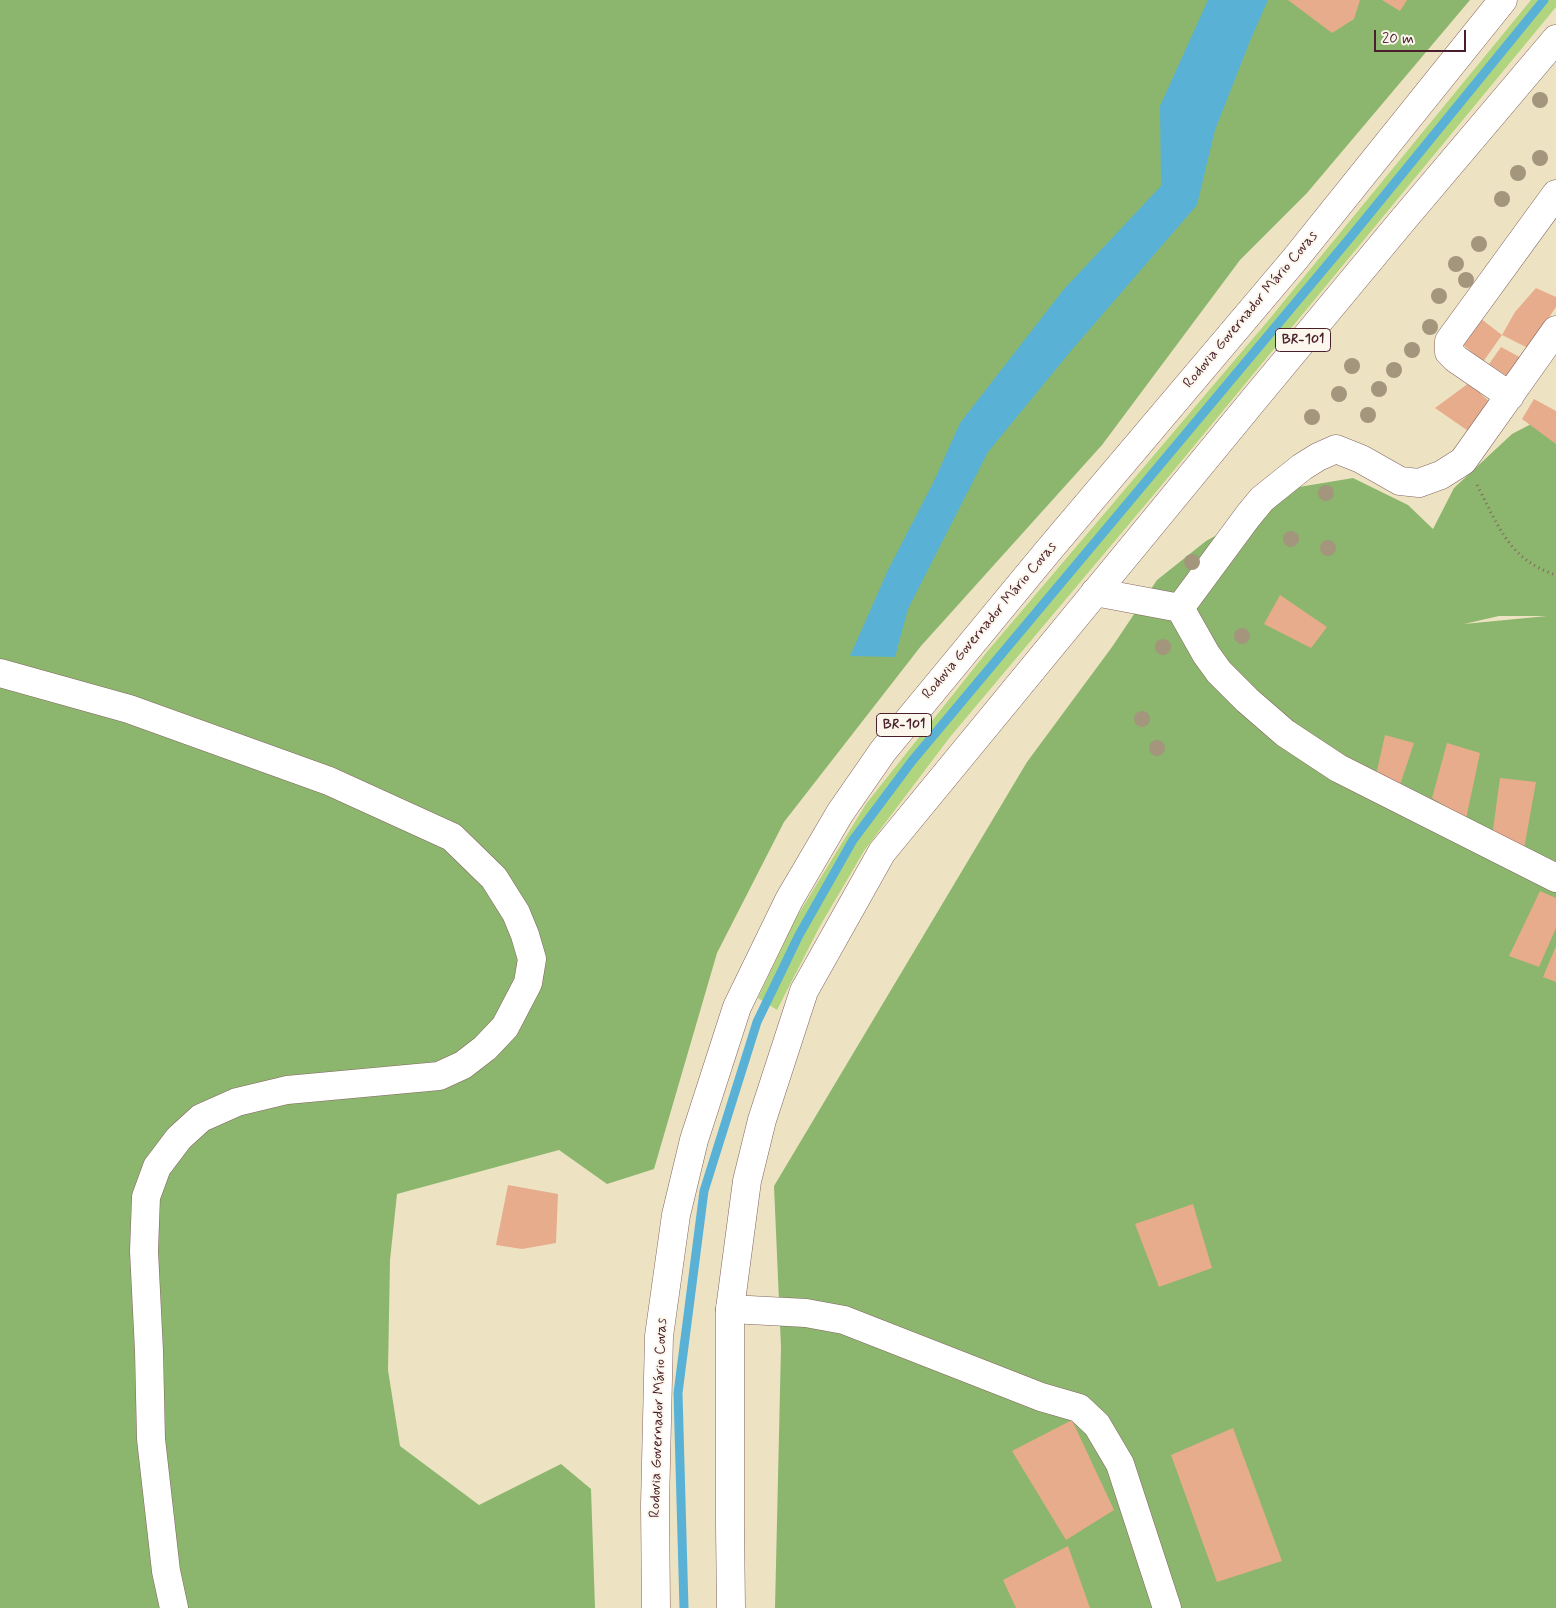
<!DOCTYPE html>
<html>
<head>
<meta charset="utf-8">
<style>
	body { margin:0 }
	#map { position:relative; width:1556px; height:1608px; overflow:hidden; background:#ede3c3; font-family:Mynerve,sans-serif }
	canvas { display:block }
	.scale { position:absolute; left:1374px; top:30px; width:92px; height:22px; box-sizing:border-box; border:2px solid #4a1f2b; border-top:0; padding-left:6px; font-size:15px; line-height:18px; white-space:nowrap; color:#4a1f2b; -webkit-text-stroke:4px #fbf7ec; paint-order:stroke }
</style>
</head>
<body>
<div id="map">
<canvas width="1556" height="1608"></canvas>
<div class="scale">20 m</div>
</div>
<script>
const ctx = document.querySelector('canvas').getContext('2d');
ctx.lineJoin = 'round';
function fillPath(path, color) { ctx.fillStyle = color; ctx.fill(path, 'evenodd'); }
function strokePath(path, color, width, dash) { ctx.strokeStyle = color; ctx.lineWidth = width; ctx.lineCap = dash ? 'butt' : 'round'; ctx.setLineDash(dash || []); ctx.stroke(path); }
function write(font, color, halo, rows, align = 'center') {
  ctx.font = font + ' Mynerve,sans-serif'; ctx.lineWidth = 4; ctx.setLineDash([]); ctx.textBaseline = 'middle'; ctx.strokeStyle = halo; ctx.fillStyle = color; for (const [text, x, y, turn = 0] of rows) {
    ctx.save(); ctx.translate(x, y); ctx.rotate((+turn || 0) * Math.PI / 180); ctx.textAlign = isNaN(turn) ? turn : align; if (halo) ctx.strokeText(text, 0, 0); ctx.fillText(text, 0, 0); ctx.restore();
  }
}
const green = new Path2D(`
	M1531,0H1556V7L1156,492L950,737L864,851L820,926L777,1010L758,998L796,918L866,804L986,653L1267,322Z`);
const forest = new Path2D(`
	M0,0H1470L1307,193L1240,260L1102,445L921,646L784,822L717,953L654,1169L607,1184L559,1150L397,1194L390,1260L388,1370L400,1446L479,1505L561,1464L591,1489L595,1608H0Z
	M1556,411V1608H775L781,1347L774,1186L1027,762L1112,647L1157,580L1206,541L1271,505L1293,488L1353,478L1408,505L1433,529L1454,488L1512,434ZM1499,616H1547L1464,624Z`);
const water = new Path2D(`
	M1208,0H1268L1250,41L1215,130L1197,205L1070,352L988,452L908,609L895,657L850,656L888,570L934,481L960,423L1064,289L1161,186L1160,106Z`);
const stream = new Path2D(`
	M684,1608L678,1393L704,1191L757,1022L799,935L853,840L912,761L1349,239L1544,0`);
const building = new Path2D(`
	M1288,0H1360L1354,19L1332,33Z
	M1382,0H1407L1400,11Z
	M1536,288L1556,297V307L1528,348L1502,335L1515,312Z
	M1476,315L1502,335L1483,362L1460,342Z
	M1501,347L1527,361L1513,380L1489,364Z
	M1469,383L1495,407L1474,435L1435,408Z
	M1534,399L1556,411V444L1522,419Z
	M1280,595L1327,627L1311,648L1264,624Z
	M1385,735L1414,743L1400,785L1376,775Z
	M1447,743L1480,753L1466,819L1432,798Z
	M1500,778L1536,782L1524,849L1492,837Z
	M1540,891L1556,898V928L1539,967L1509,956Z
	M1556,946V982L1543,977Z
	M508,1185L558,1194L556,1243L522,1249L496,1245Z
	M1193,1204L1212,1268L1159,1287L1135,1224Z
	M1072,1420L1114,1510L1066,1540L1012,1451Z
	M1233,1428L1282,1561L1217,1582L1171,1455Z
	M1068,1546L1090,1608H1016L1003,1580Z`);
const path = new Path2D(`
	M1477,485C1498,525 1509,560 1556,575`);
const minor = new Path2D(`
	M1510,396L1456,359L1449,352V341L1556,194
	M1095,592L1180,608L1248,516L1262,499L1302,467L1318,457L1336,449L1361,459L1400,481L1419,483L1441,475L1463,461L1556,330
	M1180,608L1206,654L1219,672L1247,700L1285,733L1338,768L1556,878
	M0,673L129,709L329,781L452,837L494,878L516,913L525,935L532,959L528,983L505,1027L485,1048L463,1065L439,1076L287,1090L237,1102L201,1118L179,1138L157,1167L146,1197L144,1251L149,1351L151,1439L166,1571L174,1608
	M730,1309L806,1313L844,1320L1041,1397L1079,1408L1097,1425L1120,1464L1167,1608`);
const highway = new Path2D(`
	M656,1608L655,1505L659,1336L676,1215L694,1140L737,1007L789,900L840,813L883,751L1048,551L1295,259L1503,0
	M731,1608L730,1526V1309L747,1181L762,1120L804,991L882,852L1256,397L1402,221L1556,39`);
const trees = [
	[1540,100],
	[1540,158],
	[1518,173],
	[1502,199],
	[1479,244],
	[1456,264],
	[1466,280],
	[1439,296],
	[1430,327],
	[1412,350],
	[1352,366],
	[1394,370],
	[1379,389],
	[1339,394],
	[1368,415],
	[1312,417],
	[1326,493],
	[1291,539],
	[1328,548],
	[1192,562],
	[1242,636],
	[1163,647],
	[1142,719],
	[1157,748]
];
const shields = [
	[1303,340,55],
	[904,725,55]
];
const shieldNames = [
	["BR-101",1303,340],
	["BR-101",904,725]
];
const streetNames = [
	["Rodovia Governador Mário Covas",1251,310,-50],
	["Rodovia Governador Mário Covas",990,621,-50],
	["Rodovia Governador Mário Covas",659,1418,-88]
];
fillPath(green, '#b0d57e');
fillPath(forest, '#8cb66d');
fillPath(water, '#59b2d6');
strokePath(stream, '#59b2d6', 9);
fillPath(building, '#e7ac8b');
strokePath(minor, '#836460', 29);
strokePath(highway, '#836460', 29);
strokePath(path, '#836460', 3, [1, 4]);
strokePath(minor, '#fff', 28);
strokePath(highway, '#fff', 28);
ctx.fillStyle = '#a4957d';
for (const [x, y] of trees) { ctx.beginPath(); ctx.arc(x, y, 8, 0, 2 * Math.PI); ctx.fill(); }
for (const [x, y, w] of shields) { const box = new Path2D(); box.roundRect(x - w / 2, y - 11.5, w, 23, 4); ctx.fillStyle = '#fbf7ec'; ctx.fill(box); strokePath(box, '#4a1f2b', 1); }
write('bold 14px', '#4a1f2b', null, shieldNames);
write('15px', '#4a1f2b', '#fbf7ec', streetNames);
</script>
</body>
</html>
